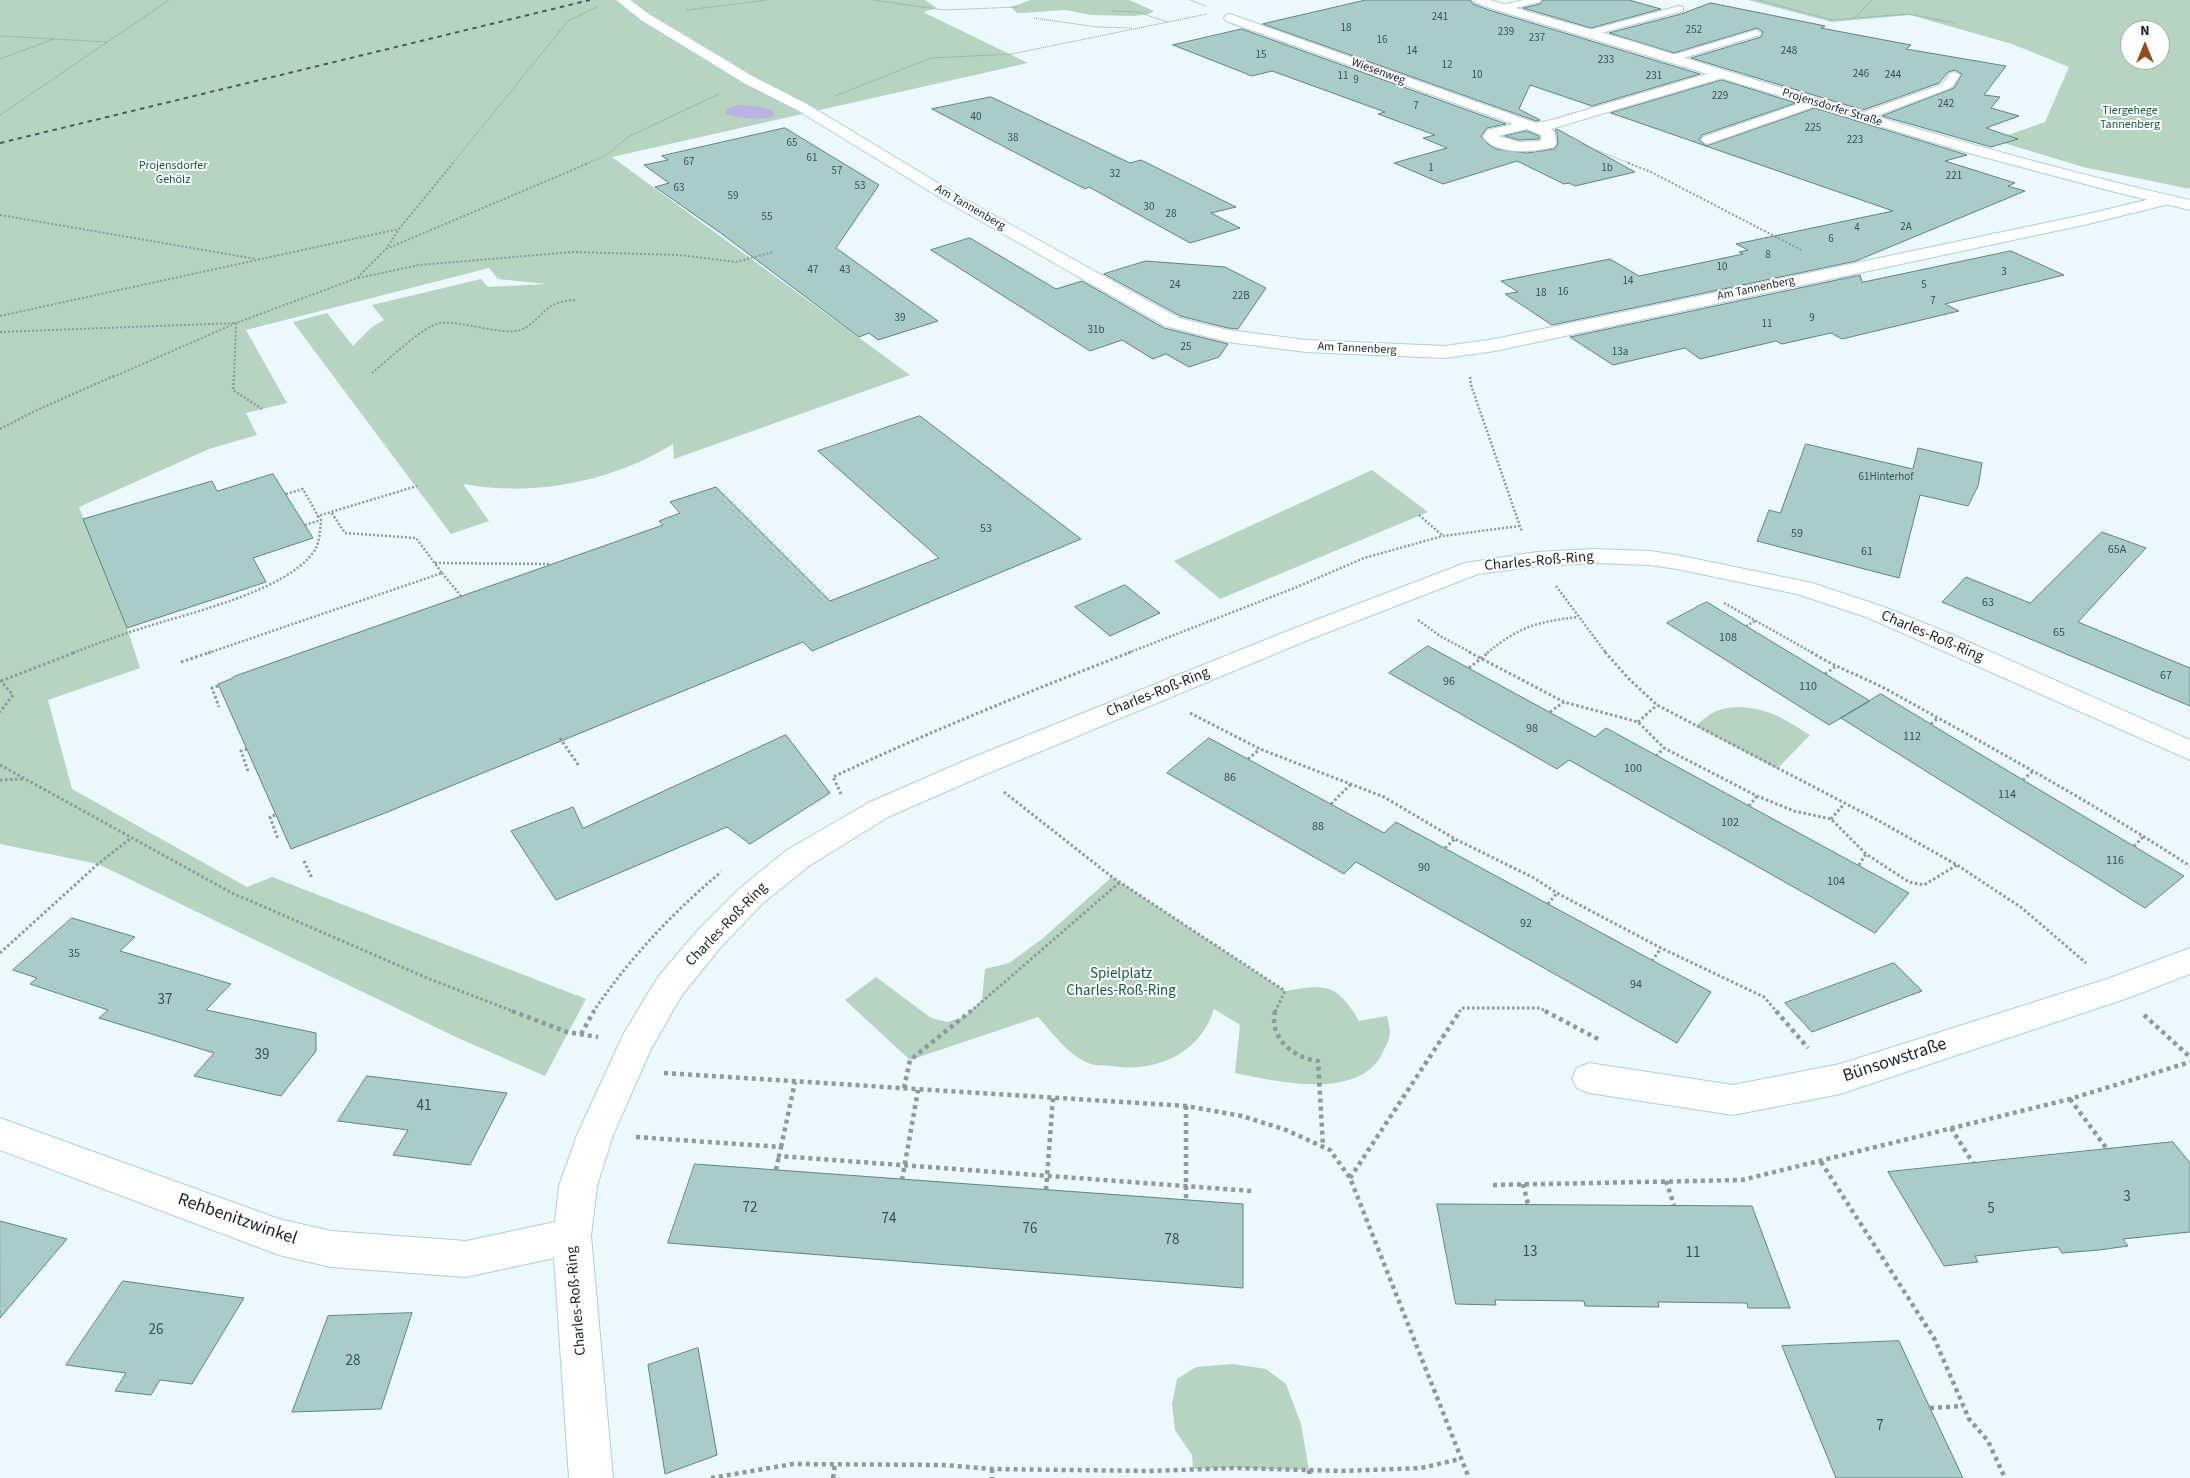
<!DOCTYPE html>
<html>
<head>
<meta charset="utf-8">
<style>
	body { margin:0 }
	#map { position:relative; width:2190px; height:1478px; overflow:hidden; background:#ebf8fd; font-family:"Source Sans 3",sans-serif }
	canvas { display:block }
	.north { position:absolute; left:2120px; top:20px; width:50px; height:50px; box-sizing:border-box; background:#fff; border:1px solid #a3a7a9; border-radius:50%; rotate:0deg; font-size:14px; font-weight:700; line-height:20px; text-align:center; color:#182328 }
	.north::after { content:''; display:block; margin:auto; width:18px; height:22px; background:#8f4c1c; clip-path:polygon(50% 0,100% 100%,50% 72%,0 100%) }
</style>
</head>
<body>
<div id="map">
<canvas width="2190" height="1478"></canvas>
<div class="north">N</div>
</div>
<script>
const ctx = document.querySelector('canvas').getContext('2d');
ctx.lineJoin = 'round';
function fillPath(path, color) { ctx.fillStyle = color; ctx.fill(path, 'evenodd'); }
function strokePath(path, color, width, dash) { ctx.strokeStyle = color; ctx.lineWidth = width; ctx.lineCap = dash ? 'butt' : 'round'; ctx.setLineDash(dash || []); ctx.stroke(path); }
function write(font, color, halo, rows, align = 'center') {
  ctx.font = font + ' "Source Sans 3",sans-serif'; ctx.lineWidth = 4; ctx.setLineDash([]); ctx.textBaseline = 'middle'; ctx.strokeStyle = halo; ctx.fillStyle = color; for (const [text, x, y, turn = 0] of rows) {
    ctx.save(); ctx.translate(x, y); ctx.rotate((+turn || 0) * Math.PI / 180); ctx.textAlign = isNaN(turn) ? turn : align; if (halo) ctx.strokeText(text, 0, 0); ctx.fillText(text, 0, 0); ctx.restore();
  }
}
const green = new Path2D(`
	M0,0H925L937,8L923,12L1028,63L612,157L910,375L674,459L673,444C611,482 534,497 463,484L489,521L451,534L293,322L327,313L353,346L372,327L384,320L372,305L481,279L488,287L547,284L498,279L489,268L246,330L287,403L246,413L257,435L209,449L79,507L127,628L140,668L48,700L72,789L247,887L272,877L586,999L545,1076L458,1038L98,864L0,844Z
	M1031,0H1129L1154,11L1149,14L1135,16L1092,15L1065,10L1023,13H1017L1011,7Z
	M1748,0H2190V189L2083,167L1994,140L2045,122L2069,67L2012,44L1910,15L1832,22ZM2130,30H2160V60H2130Z
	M1372,470L1428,512L1220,599L1174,561Z
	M1736,707C1769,708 1783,718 1810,735L1777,769L1696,726C1711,712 1717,709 1736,707Z
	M1112,877L1285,991C1325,984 1337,983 1359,1021L1387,1016C1391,1035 1392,1034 1383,1052C1361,1101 1277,1082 1235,1073L1240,1025L1214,1009C1200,1054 1156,1073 1111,1066C1104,1065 1094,1066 1088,1063C1067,1054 1053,1033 1038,1017L910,1060L845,1000L876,977L931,1018L947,1022L964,1017L982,1000L985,969L1009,963L1042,939Z
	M1233,1364L1266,1369L1286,1384L1301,1424L1309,1470L1236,1468L1193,1469L1192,1455L1175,1430L1172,1404L1177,1379L1196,1367Z`);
const water = new Path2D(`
	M738,105L755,106L773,110L774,116C757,121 742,118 725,114L727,109Z`);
const building = new Path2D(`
	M1366,0H1470L1473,4L1489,10L1700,74L1592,106L1530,85L1519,109L1540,120L1536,121L1263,24Z
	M1543,0H1629L1661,9L1591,28L1523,8L1540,4Z
	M1711,3L1825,26L1821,28L1911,45L1906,49L2006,66L1984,95L2000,97L1991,108L2019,116L1986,128L2018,139L1991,147L1882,116L1954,88L1962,74L1955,70L1948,72L1939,83L1863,110L1691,58L1761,37L1763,32L1757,28L1674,53L1609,33L1681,14Z
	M1242,29L1506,124L1487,128L1481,136L1488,144L1496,149L1527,153L1554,149L1558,144L1557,133L1555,130L1557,129L1635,172L1575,186L1569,183L1564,184L1517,161L1443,184L1394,163L1447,148L1423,138L1435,135L1378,114L1385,112L1272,71L1252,76L1173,45Z
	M1722,80L1796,103L1702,135L1699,140L1706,146L1815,108L1967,155L1945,161L2015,183L2008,186L2025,191L1856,261L1552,325L1505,294L1518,292L1501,281L1610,259L1639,276L1743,254L1739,252L1748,250L1736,244L1893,211L1611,113Z
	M991,97L1130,163L1141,160L1236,207L1211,213L1240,228L1190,243L1089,187L1085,189L932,109Z
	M785,128L879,185L836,248L938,321L878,340L869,333L859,337L722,234L655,187L669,183L644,165L668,160L662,156Z
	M1527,131L1539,136V139L1519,140L1505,136Z
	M970,238L1056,289L1082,281L1164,328L1228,344L1219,357L1189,367L1166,354L1153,359L1122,340L1090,351L931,250Z
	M2011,251L2064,275L1945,304L1959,311L1842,339L1831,333L1782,344L1776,341L1700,359L1685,348L1613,365L1570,337L1860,275L1862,282Z
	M1146,261L1225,267L1266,288L1238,329L1228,328L1180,316L1104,274Z
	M920,416L1081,539L812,651L803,642L385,813L291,849L218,684L231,679L235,676L663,525L659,521L680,513L670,502L716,487L830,601L939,558L818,451Z
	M1806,444L1913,469L1918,448L1982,463L1978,486L1968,506L1920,495L1899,578L1757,541L1769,510L1780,513Z
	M273,474L313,538L253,558L266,582L127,628L83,519L212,481L217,491Z
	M2102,532L2146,548L2078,622L2190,668V706L1942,602L1966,577L2030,603Z
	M1125,585L1160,613L1110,636L1075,607Z
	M1707,602L1746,626L1870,701L1829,725L1667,623Z
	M1428,646L1595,737L1606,728L1909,893L1875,933L1569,760L1557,769L1389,673Z
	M1881,694L2023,780L2184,876L2145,908L1841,718Z
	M786,735L830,793L750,844L727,827L556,900L511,831L573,807L583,828Z
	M1209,738L1384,833L1396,822L1711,992L1677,1043L1356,862L1344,874L1167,773Z
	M72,918L135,937L120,951L231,984L206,1010L316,1033V1051L281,1096L194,1076L214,1053L99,1018L108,1010L30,984L37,978L13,970Z
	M1894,963L1922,991L1812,1032L1785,1003Z
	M367,1076L507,1093L470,1165L393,1155L408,1130L338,1121Z
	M2173,1142L2190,1163V1232L2123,1239L2128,1246L2099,1250L2062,1253L2058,1247L1975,1256L1978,1262L1944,1266L1888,1172Z
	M695,1164L1243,1204V1288L668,1243Z
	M1437,1204L1752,1206L1790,1308H1748L1747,1303L1658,1302L1659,1307L1585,1306L1584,1301L1495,1300L1496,1305L1456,1304Z
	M0,1221L67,1239L0,1318Z
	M123,1281L244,1298L192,1384L160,1380L151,1395L115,1391L126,1373L66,1365Z
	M412,1313L381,1409L292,1412L328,1316Z
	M1899,1341L1930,1408L1963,1478H1836L1782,1346Z
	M698,1348L717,1455L665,1474L648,1365Z`);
const pathFar4 = new Path2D(`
	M873,0L944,10L1017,7
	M1190,0L1206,6
	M1758,0L1832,20L1855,18L1872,0
	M687,10L767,0
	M1112,11L1137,12L1168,22
	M1034,18L1097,27L1132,28
	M1855,18L1909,14L1955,23
	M0,36L107,42
	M0,59L54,39
	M835,96L931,58L1012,54L1207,14
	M0,115L169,0
	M1581,144L1631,164
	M452,164L568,21L597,7
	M586,164L605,156L630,136L719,94`);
const pathFar3 = new Path2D(`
	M1628,163L1651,172L1803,251
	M0,215L256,259
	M386,249L589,163
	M358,278L419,265L573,252L679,255L736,262L773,252
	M0,316L399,229
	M0,332L236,323L234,377
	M372,373C387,361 423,326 440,323C460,320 503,336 520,330C544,321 540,301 576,300
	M113,377L236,323L357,278L386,249L399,229L453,163`);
const pathFar2 = new Path2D(`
	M234,375L233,390L262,409
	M1470,377L1471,385L1522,532
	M0,429L37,410L116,375
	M286,494L303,489L318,516
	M1419,515L1443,536
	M305,525L321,520L318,516L331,512
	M435,563L551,564
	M442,573L461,596
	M1556,586L1606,653
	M1724,603L1813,653
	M1418,620L1440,636L1472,653
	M1746,626L1755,621
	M73,653C98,643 123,634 149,626C193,612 289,590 315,550C320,541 320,530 321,520
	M208,653L442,573L416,538L345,533L331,512L417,486
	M1128,653L1297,587L1364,558L1443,536L1519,526
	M1487,653C1520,626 1537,622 1578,617`);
const pathFar1 = new Path2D(`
	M1469,652L1564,702L1638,722L1664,748L1757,796L1794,811L1831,819L1866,854L1909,882L1924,885L1957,865
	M1605,652L1628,678L1657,705L1881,822L1957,865L2022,908L2086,963
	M1811,652C1838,669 1867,678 1895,694C1994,749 2095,804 2190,866
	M181,662L211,652
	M1469,668L1489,652
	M1825,674L1835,667
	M0,680L13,695L0,712
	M1,681L76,652
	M218,686L212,688L219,707
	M1550,712L1564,702
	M1190,713L1260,749L1384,797L1455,839L1534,878L1557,893L1661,948L1764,997L1777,1012
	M1638,722L1657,705
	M1931,724L1938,718
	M560,738L579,766
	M247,749L241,751L248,771
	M1656,756L1664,748
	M1248,759L1260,749
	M0,765L232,893L432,980L515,1012
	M0,780L24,779
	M2023,780L2033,771
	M1004,792L1112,877L1285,991L1275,1012
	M841,794L833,777C931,731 1030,691 1131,652
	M1331,804L1351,784
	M1749,806L1757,796
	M275,815L270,817L278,839
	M1831,819L1844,804
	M2134,846L2144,836
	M1445,848L1455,839
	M304,861L312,878
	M1859,865L1866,854
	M1548,904L1557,893
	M0,953L98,864L131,838
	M1652,961L1661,948
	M593,1012C629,959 672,913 721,872
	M970,1012L1120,882
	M1459,1012L1462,1008H1540L1547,1012`);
const path = new Path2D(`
	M512,1011L567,1032L598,1037
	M1275,1011C1269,1038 1293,1058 1318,1061L1323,1146
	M1545,1011L1600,1040
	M1776,1011L1808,1048
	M2144,1015L2190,1057
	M581,1034L594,1011
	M664,1073L1186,1106L1242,1116L1286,1130L1330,1150L1350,1178L1469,1478
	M904,1088L910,1060L971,1011
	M2070,1099L2107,1149
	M1186,1106V1200
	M1951,1128L1973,1163
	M636,1137L781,1147L779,1156L1252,1191
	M781,1147L795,1082
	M1821,1162L1934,1338L1969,1419L1988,1441L2005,1478
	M776,1170L779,1156
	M1350,1178L1460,1011
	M902,1180L918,1090
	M1666,1181L1674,1205
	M1523,1184L1528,1204
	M1493,1185L1742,1180L2070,1099L2190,1062
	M1046,1190L1053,1098
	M1930,1408L1963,1406
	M992,1469V1478
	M1309,1470L1310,1478
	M711,1478L793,1464L944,1465L992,1469L1149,1471L1236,1468L1342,1471L1421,1468L1460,1459
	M833,1478L835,1464`);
const service = new Path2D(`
	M1523,0H1541L1540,2L1503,11L1498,8L1499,6Z
	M1679,6L1683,7V11L1590,36L1585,33L1586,31Z
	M1756,30L1761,33L1760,35L1673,61L1667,58L1669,56Z
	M1954,72L1960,75L1953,86L1948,89L1866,120H1858L1856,117L1858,114L1940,85L1944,82L1950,73Z
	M1815,98L1821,102L1819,105L1711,143L1707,144L1701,140L1703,137Z`);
const minor = new Path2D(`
	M616,0H630L649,14L754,77L807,104L961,197L1179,318L1228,330L1306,340L1445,346L1495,339L2088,214L2167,195L2173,197L2175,200L2173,203L2088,224L1495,351L1445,358L1306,352L1228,342L1165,326L949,203L797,110L744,83L641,20Z
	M1230,14L1536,123L1552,120L1716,71H1726L1728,74L1726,77L1551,129L1555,133L1556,144L1554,147C1535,152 1496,156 1483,137L1487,130L1513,124L1226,21L1224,18L1226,15ZM1527,129L1541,135V141L1519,142L1498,136Z
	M1593,549L1650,551L1677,555L1812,583L1884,607L1946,632L2190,740V760L1866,617L1797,594L1677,569L1650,565L1593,563L1537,566L1478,574L1308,640L984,775L888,817L809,866L762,904L720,948L682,995L651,1049L613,1135L597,1186L591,1236L613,1478H569L554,1258L466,1277L331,1267L279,1255L0,1150V1118L279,1219L331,1231L466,1241L555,1222L559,1186L577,1135L624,1033L658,977L698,930L740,888L787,850L868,803L964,761L1290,630L1465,563L1537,552Z
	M2190,948V974L2128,998L1840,1094L1733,1115L1589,1093L1577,1088L1572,1078L1577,1068L1589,1063L1733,1085L1840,1064L2107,979Z`);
const tertiary = new Path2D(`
	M1472,0H1490C1537,15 1584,27 1631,41C1816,99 2001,157 2190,200V210L2111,191L1965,152L1490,8L1474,2Z`);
const rail = new Path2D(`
	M0,143L590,0`);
const farNumbernames = [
	["241",1440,18],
	["18",1346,29],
	["252",1694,31],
	["239",1506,33],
	["237",1537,39],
	["16",1382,41],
	["14",1412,52],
	["248",1789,52],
	["15",1261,56],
	["233",1606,61],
	["12",1447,66],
	["246",1861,75],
	["10",1477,76],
	["244",1893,76],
	["11",1343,77],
	["231",1654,77],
	["9",1356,81],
	["229",1720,97],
	["242",1946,105],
	["7",1416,107],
	["40",976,118],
	["225",1813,129],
	["38",1013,139],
	["223",1855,141],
	["65",792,144],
	["61",812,159],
	["67",689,163],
	["1",1431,169],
	["1b",1607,169],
	["57",837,172],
	["32",1115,175],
	["221",1954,177],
	["53",860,187],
	["63",679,189],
	["59",733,197],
	["30",1149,208],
	["28",1171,215],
	["55",767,218],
	["2A",1906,228],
	["4",1857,229],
	["6",1831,240],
	["8",1768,256],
	["10",1722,268],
	["47",813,271],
	["43",845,271],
	["3",2004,273],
	["14",1628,282],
	["24",1175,286],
	["5",1924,286],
	["16",1563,293],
	["18",1541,294],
	["22B",1241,297],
	["7",1933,302],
	["39",900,319],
	["9",1812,319],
	["11",1767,325],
	["31b",1096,331],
	["25",1186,348],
	["13a",1620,353],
	["61Hinterhof",1886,478]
];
const farStreetnames = [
	["Wiesenweg",1378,72,20],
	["Projensdorfer Straße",1832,108,17],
	["Am Tannenberg",970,208,30],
	["Am Tannenberg",1756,289,-12],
	["Am Tannenberg",1357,349,3]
];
const farParknames = [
	["Tiergehege",2130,111],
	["Tannenberg",2130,125],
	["Projensdorfer",173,166],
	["Gehölz",173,180]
];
const numberNames = [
	["53",986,529],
	["59",1797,534],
	["65A",2117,550],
	["61",1867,552],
	["63",1988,603],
	["65",2059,633],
	["108",1728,638],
	["67",2166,676],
	["96",1449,682],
	["110",1808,687],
	["98",1532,729],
	["112",1912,737],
	["100",1633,769],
	["86",1230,778],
	["114",2007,795],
	["102",1730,823],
	["88",1318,827],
	["116",2115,861],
	["90",1424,868],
	["104",1836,882],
	["92",1526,924],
	["35",74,954],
	["94",1636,985]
];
const streetNames = [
	["Charles-Roß-Ring",1539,562,-5],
	["Charles-Roß-Ring",1932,637,23],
	["Charles-Roß-Ring",1158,693,-22],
	["Charles-Roß-Ring",727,925,-46],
	["Charles-Roß-Ring",577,1301,-95]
];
const parkNames = [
	["Spielplatz",1121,975],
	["Charles-Roß-Ring",1121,992]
];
const nearNumbernames = [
	["37",165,1001],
	["39",262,1056],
	["41",424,1107],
	["3",2127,1198],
	["72",750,1209],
	["5",1991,1210],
	["74",889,1220],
	["76",1030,1230],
	["78",1172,1241],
	["13",1530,1253],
	["11",1693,1254],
	["26",156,1331],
	["28",353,1362],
	["7",1880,1427]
];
const nearStreetnames = [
	["Bünsowstraße",1895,1061,-18],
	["Rehbenitzwinkel",237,1220,19]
];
fillPath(green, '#b7d4c0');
fillPath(water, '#bbb3e1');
fillPath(building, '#aaccc9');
strokePath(building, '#62827f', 1);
strokePath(service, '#afcdd9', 2);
strokePath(minor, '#afcdd9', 2);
strokePath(tertiary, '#afcdd9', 2);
strokePath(pathFar4, '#8d999e', 1, [1, 1]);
strokePath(pathFar3, '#8d999e', 2, [2, 2]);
strokePath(pathFar2, '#8d999e', 2.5, [2, 2]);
strokePath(pathFar1, '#8d999e', 3, [2.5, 2.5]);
strokePath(path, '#8d999e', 4.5, [4, 4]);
fillPath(service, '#fff');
fillPath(minor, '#fff');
fillPath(tertiary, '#fff');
strokePath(rail, '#4c585d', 2, [4.5, 4.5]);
write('11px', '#3c4d50', null, farNumbernames);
write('12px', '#182328', '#fff', farStreetnames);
write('12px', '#0f5d36', '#fff', farParknames);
write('12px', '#3c4d50', null, numberNames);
write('15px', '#182328', '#fff', streetNames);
write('15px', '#0f5d36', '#fff', parkNames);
write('15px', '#3c4d50', null, nearNumbernames);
write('18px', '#182328', '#fff', nearStreetnames);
</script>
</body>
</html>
